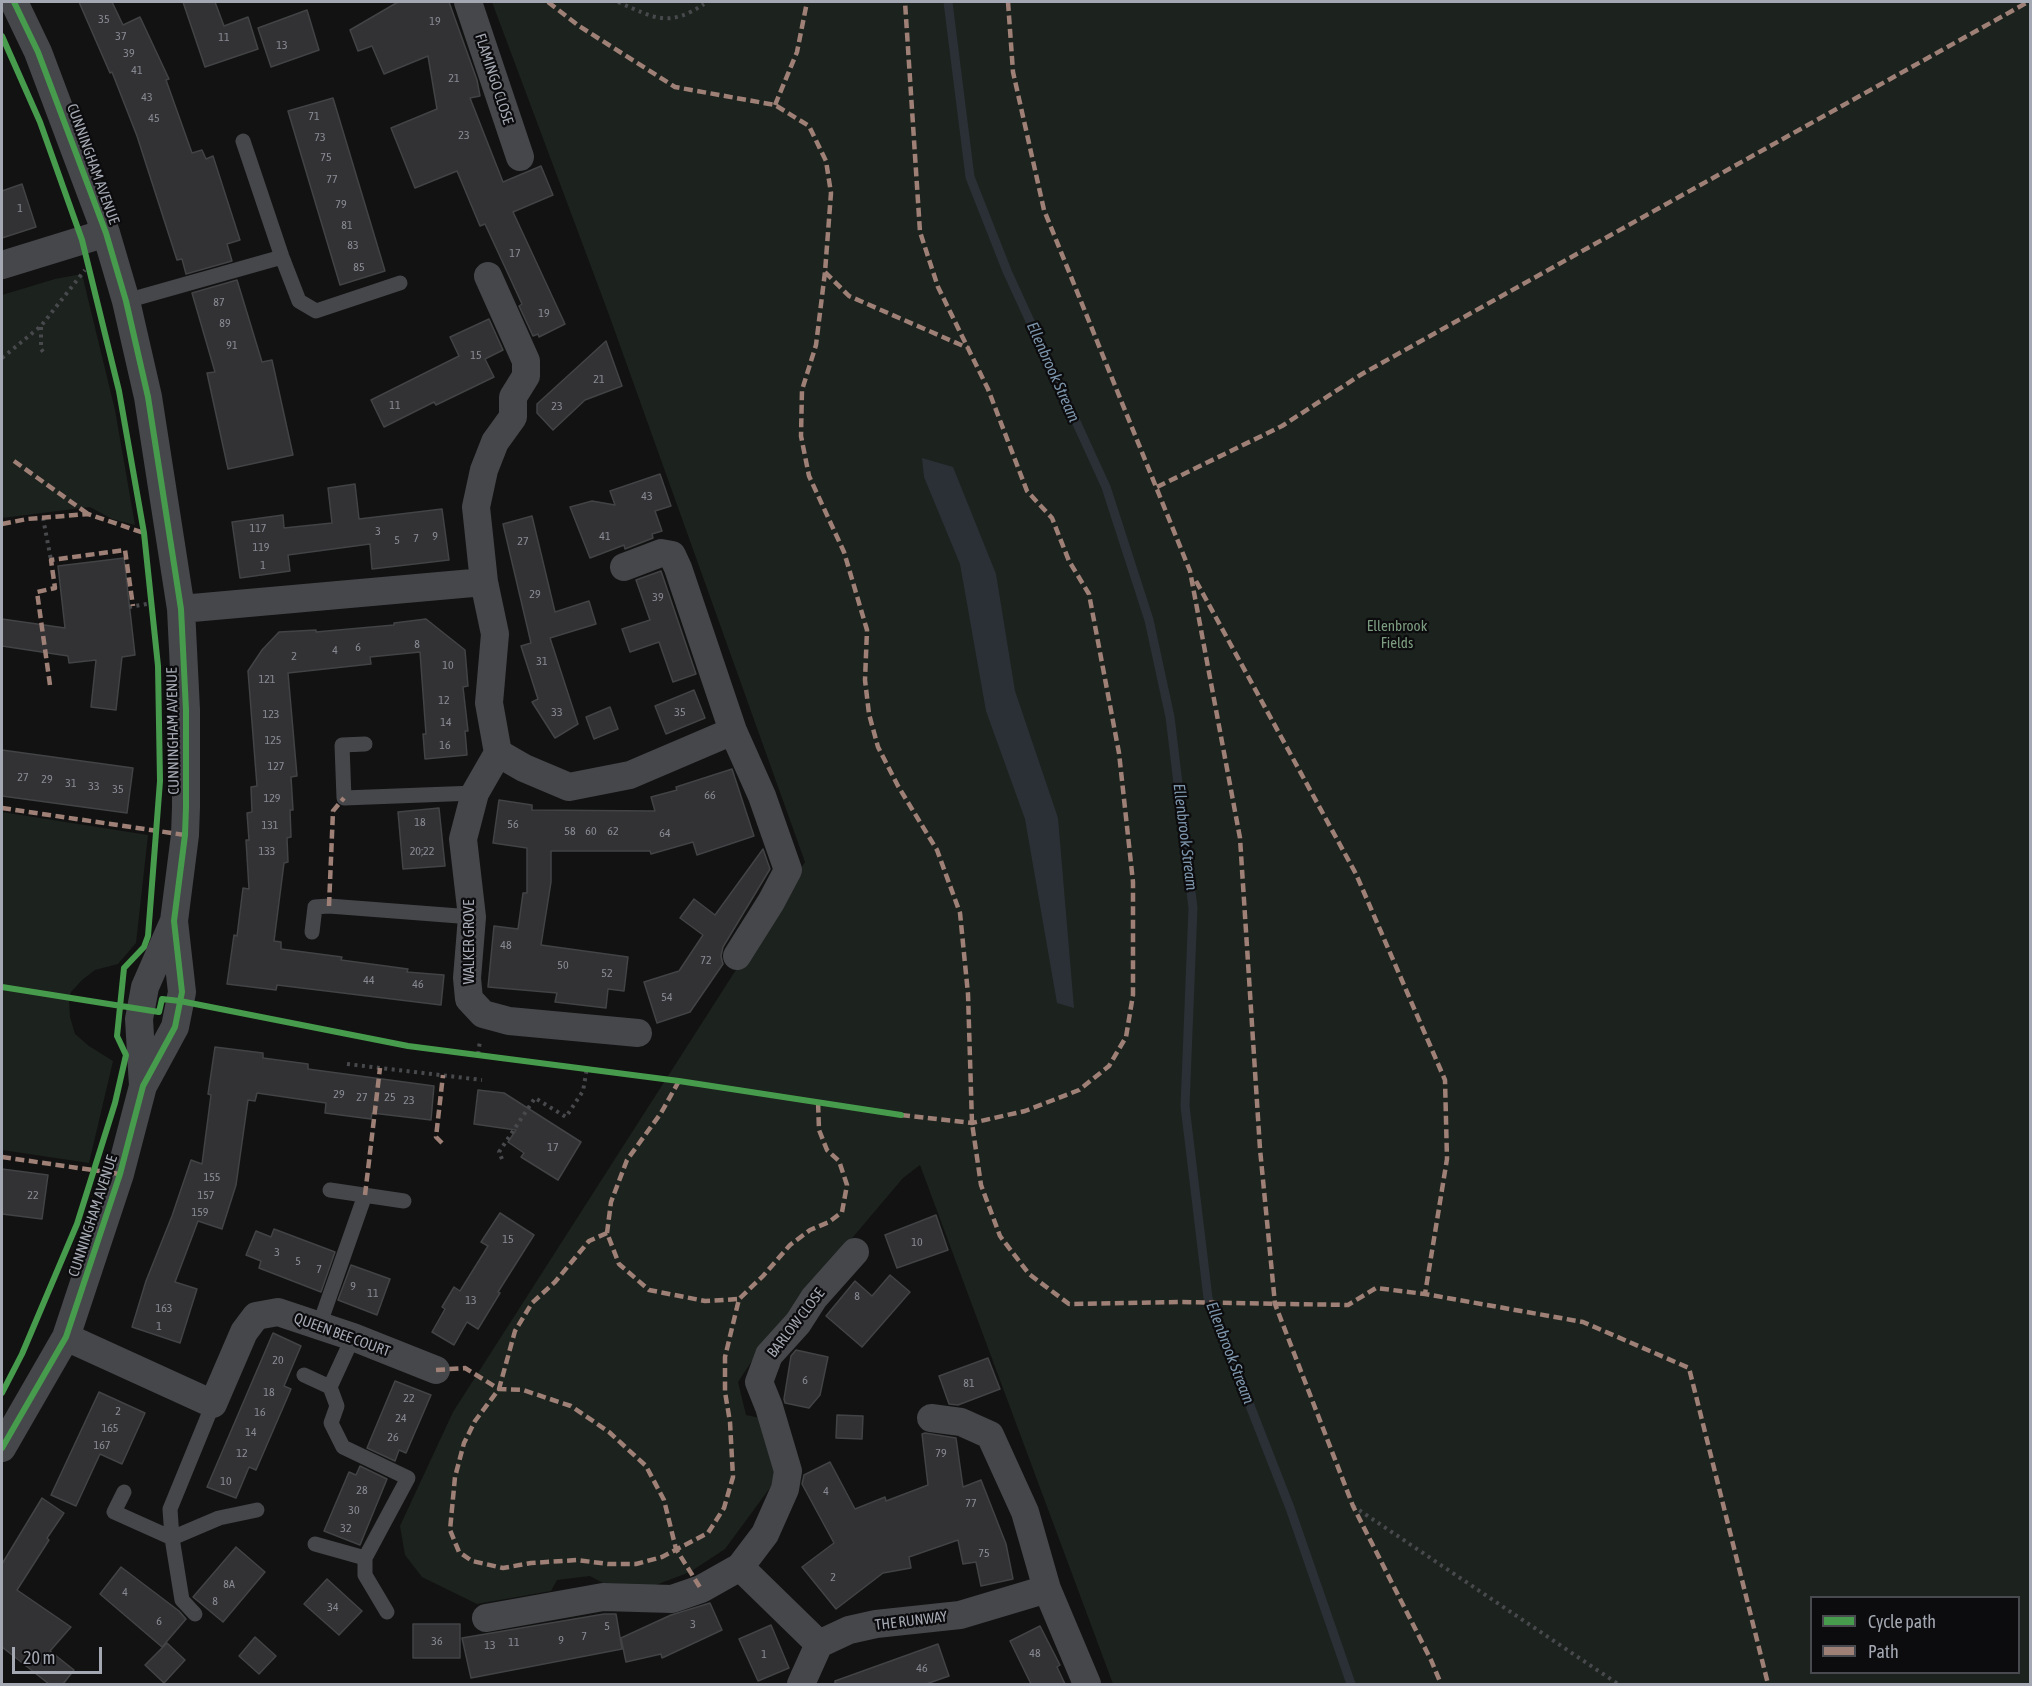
<!DOCTYPE html>
<html>
<head>
<meta charset="utf-8">
<style>
	body { margin:0 }
	#map { position:relative; width:2032px; height:1686px; overflow:hidden; background:#121212; font-family:"Asap Condensed",sans-serif }
	canvas { display:block }
	.frame { position:absolute; inset:0; border:3px solid #a4a8b2; pointer-events:none }
	.legend { position:absolute; left:1810px; top:1596px; width:210px; height:78px; box-sizing:border-box; background:#0c0c0e; border:2px solid #494a50; margin:0; padding:8px 10px; list-style:none; font-size:18px; color:#a4a8b2 }
	.legend li { display:flex; align-items:center; gap:12px; height:30px }
	.legend b { width:30px; border:2px solid #494a50 }
	.scale { position:absolute; left:12px; top:1647px; width:90px; height:27px; box-sizing:border-box; border:3px solid #a4a8b2; border-top:0; padding-left:8px; font-size:18px; line-height:21px; white-space:nowrap; color:#a4a8b2; -webkit-text-stroke:4px #0c0c0e; paint-order:stroke }
</style>
</head>
<body>
<div id="map">
<canvas width="2032" height="1686"></canvas>
<div class="frame"></div>
<ul class="legend">
<li><b style="height:8px;background:#469c4c"></b>Cycle path</li>
<li><b style="height:8px;background:#9e8076"></b>Path</li>
</ul>
<div class="scale">20 m</div>
</div>
<script>
const ctx = document.querySelector('canvas').getContext('2d');
ctx.lineJoin = 'round';
function fillPath(path, color) { ctx.fillStyle = color; ctx.fill(path, 'evenodd'); }
function strokePath(path, color, width, dash) { ctx.strokeStyle = color; ctx.lineWidth = width; ctx.lineCap = dash ? 'butt' : 'round'; ctx.setLineDash(dash || []); ctx.stroke(path); }
function write(font, color, halo, rows, align = 'center') {
  ctx.font = font + ' "Asap Condensed",sans-serif'; ctx.lineWidth = 4.5; ctx.setLineDash([]); ctx.textBaseline = 'middle'; ctx.strokeStyle = halo; ctx.fillStyle = color; for (const [text, x, y, turn = 0] of rows) {
    ctx.save(); ctx.translate(x, y); ctx.rotate((+turn || 0) * Math.PI / 180); ctx.textAlign = isNaN(turn) ? turn : align; if (halo) ctx.strokeText(text, 0, 0); ctx.fillText(text, 0, 0); ctx.restore();
  }
}
const green = new Path2D(`
	M492,2H2030V1684H1113L920,1165L903,1178L765,1341L738,1382L746,1415L760,1418L771,1442L775,1481L725,1549L690,1572L645,1589L603,1583L590,1576L557,1580L551,1591L477,1604L422,1577L405,1555L400,1526L453,1412L805,862L608,312ZM1812,1598H2018V1672H1812Z
	M82,274L115,410L135,525L112,519L90,507L2,518V295L55,279Z
	M2,812L148,835L136,943L118,964L95,970L82,980L71,992L69,999L70,1017L75,1034L89,1046L113,1061L89,1163L2,1150Z`);
const water = new Path2D(`
	M922,458L953,467L996,574L1015,691L1058,818L1074,1008L1057,1003L1025,819L986,711L960,564L924,477Z`);
const stream = new Path2D(`
	M948,2L970,177L1007,271L1106,487L1149,620L1170,717L1193,908L1185,1106L1208,1298L1290,1508L1351,1684`);
const building = new Path2D(`
	M79,2H112L123,25L140,17L169,79L166,80L192,153L202,150L206,159L213,156L240,240L227,244L232,261L186,274L182,259L177,260L137,136L112,72L110,73Z
	M183,2H215L224,26L248,17L258,49L205,67Z
	M398,2H449L477,80L480,96L470,98L503,182L541,166L553,195L513,212L565,324L539,337L538,334L533,336L519,306L522,304L485,224L480,226L457,171L415,188L391,128L437,109L428,56L384,74L372,46L358,51L350,30Z
	M307,10L319,50L271,67L258,28Z
	M333,98L385,271L340,285L288,111Z
	M22,184L36,227L2,238V191Z
	M237,280L262,362L272,360L293,455L228,469L207,373L215,372L192,293Z
	M489,319L503,350L485,359L494,377L436,405L434,402L384,427L371,400L459,356L450,337Z
	M606,341L622,386L585,400L553,430L537,413V404Z
	M660,474L671,506L655,511L662,531L652,534L653,538L625,549L624,545L590,558L570,507L592,501L615,505L610,491Z
	M355,484L359,519L442,509L449,560L372,569L370,544L288,555L290,571L240,578L232,522L283,515L284,528L332,523L328,488Z
	M532,516L555,612L589,601L596,624L550,638L578,724L555,738L532,702L538,699L521,646L531,643L503,524Z
	M124,558L135,655L122,657L116,710L91,707L96,660L69,663L68,656L2,646V619L65,628L58,566Z
	M661,571L696,674L673,682L659,642L630,652L622,629L650,620L636,580Z
	M426,619L465,650L468,686L463,687L468,731H465L467,755L425,759L423,734H426L420,652L370,657L371,664L288,673L297,776L291,777L293,810H290L291,837L287,838L288,862L284,863L274,941L281,942V949L342,957L341,960L408,969L407,972L444,975L441,1005L277,985L276,990L227,984L234,935L237,936L243,888L249,889L246,840H249L247,813L252,812L251,787L257,786L248,671L262,650L279,632L316,630V632L394,625V623Z
	M694,690L705,718L666,734L655,706Z
	M610,707L618,729L594,739L586,717Z
	M2,750L133,768L127,813L2,796Z
	M732,769L754,836L697,855L693,842L651,854L650,851H551V882L541,945L628,957L624,991L608,989L606,1008L555,1002L557,993L488,987L494,926L518,929L523,893H527V848L493,843L499,800L532,805V810L655,811L651,797L677,790L676,787Z
	M439,808L445,866L403,869L398,812Z
	M763,849L770,869L723,947L721,956L723,964L690,1012L657,1023L644,982L679,971L703,935L680,918L694,899L715,915Z
	M215,1047L263,1053V1058L308,1064V1069L434,1086L431,1120L372,1113L371,1119L325,1113L326,1103L257,1093L255,1101L248,1100L236,1185L222,1229L198,1221L175,1282L197,1289L180,1343L132,1327L146,1281L172,1216L191,1160L202,1164L211,1095L208,1094Z
	M478,1090L504,1093L581,1142L558,1180L521,1157L524,1153L508,1142L516,1130L474,1124Z
	M2,1169L48,1175L42,1219L2,1214Z
	M500,1213L534,1235L498,1292L500,1293L478,1329L467,1322L454,1345L432,1332L445,1309L442,1307L454,1287L460,1291L488,1246L481,1242Z
	M936,1215L948,1250L897,1268L885,1235Z
	M274,1229L335,1252L321,1292L259,1268L261,1261L246,1255L256,1231L271,1237Z
	M351,1265L390,1279L377,1315L338,1300Z
	M890,1275L910,1292L862,1347L826,1316L855,1281L872,1296Z
	M273,1333L301,1346L284,1386L291,1389L256,1470L249,1467L236,1498L207,1487Z
	M796,1350L828,1357L820,1395L809,1408L785,1403L784,1399L791,1356Z
	M988,1358L1000,1389L958,1405L949,1404L939,1376Z
	M395,1381L431,1395L406,1453L399,1450L395,1461L367,1448Z
	M99,1392L145,1413L122,1464L100,1454L76,1506L51,1495Z
	M837,1415L863,1416L862,1439L836,1438Z
	M925,1433L956,1438L963,1487L981,1480L1006,1544L1013,1579L981,1586L976,1562L963,1564L958,1540L909,1557L911,1568L883,1573L836,1609L802,1567L834,1543L802,1484L804,1475L830,1462L855,1509L885,1497L886,1501L928,1485L922,1434Z
	M360,1466L387,1479L360,1545L324,1531L349,1472L356,1475Z
	M42,1498L64,1513L47,1538L49,1540L17,1590L71,1627L50,1651L74,1670L63,1684H49L2,1647V1564Z
	M236,1547L265,1572L223,1622L193,1597Z
	M121,1567L179,1611L186,1619L162,1647L100,1594Z
	M327,1579L362,1611L339,1635L304,1604Z
	M710,1603L722,1630L662,1658L661,1654L626,1662L621,1638L671,1615Z
	M604,1614H616L622,1649L471,1678L462,1638Z
	M413,1624H460V1658H413Z
	M771,1625L789,1668L758,1681L739,1639Z
	M1040,1626L1060,1665L1057,1667L1065,1684H1031L1010,1641Z
	M255,1637L276,1656L259,1674L239,1656Z
	M167,1643L185,1660L164,1683L145,1665Z
	M938,1644L949,1676L926,1684H835V1681Z`);
const path = new Path2D(`
	M618,2C655,18 668,28 704,4
	M41,327V349L44,353
	M2,358L41,326L85,270
	M43,518L51,560
	M129,607L152,603
	M478,1054L480,1041
	M347,1064L482,1080
	M502,1159L499,1152L535,1098L566,1117L583,1091L587,1068
	M1353,1506L1618,1684`);
const service = new Path2D(`
	M243,141L282,257L299,301L316,311L400,283
	M126,301L282,257
	M365,744L342,745L344,798L475,793
	M312,932L315,907L329,906L472,917
	M330,1190L404,1201
	M319,1326L365,1195
	M353,1337L330,1387L337,1406L331,1423L343,1447L408,1478L365,1558V1575L387,1612
	M304,1375L330,1387
	M213,1404L170,1509L172,1538L219,1518L257,1510
	M124,1492L114,1512L172,1538L182,1600L195,1614
	M315,1544L365,1558`);
const minor = new Path2D(`
	M468,2L520,157
	M2,265L106,233
	M624,567L661,553L672,555L678,568L733,731L762,796L788,870L771,902L737,956
	M484,582L476,507L484,470L495,442L513,417V397L526,376V361L488,276
	M181,609L484,582L495,634L489,703L498,753L524,768L569,787L630,775L733,731
	M498,753L475,793L463,839L472,917L467,978L469,999L483,1014L509,1021L638,1033
	M143,1086L139,1019L145,987L173,923
	M66,1337L213,1404L244,1332L256,1316L278,1312L353,1337L436,1370
	M931,1418L961,1422L990,1435L1025,1512L1047,1589L1087,1684
	M2,1448L66,1337L120,1174L143,1086L175,1027L182,992L174,921L185,835L186,807V710L181,609L148,397L126,301L106,233L38,52L14,2
	M740,1567L765,1534L785,1489L788,1471L769,1407L759,1382L769,1355L798,1323L814,1298L855,1252
	M486,1618L603,1597L672,1599L701,1589L740,1567L819,1644
	M801,1684L819,1644L849,1630L876,1624L960,1615L1047,1589`);
const quiet = new Path2D(`
	M548,2L579,26L675,87L775,105L809,126L826,161L831,193L825,272L816,345L802,390L801,436L809,476L844,552L867,630L865,680L869,714L878,747L898,786L937,850L960,913L968,994L972,1123L981,1185L1000,1236L1029,1274L1069,1304L1179,1302L1348,1305L1376,1288L1425,1294
	M1008,2L1013,72L1044,210L1190,571L1240,838L1260,1149L1275,1304L1353,1506L1431,1660L1441,1684
	M775,105L797,52L807,2
	M825,272L849,296L968,348
	M14,461L88,514
	M1157,487L1282,426L1362,374L2028,2
	M2,524L27,519L88,514L144,533
	M1196,581L1356,874L1445,1080L1447,1159L1425,1294L1583,1322L1689,1368L1768,1684
	M50,685L37,592L55,588L51,560L125,550L133,606
	M2,808L185,835
	M329,906L333,811L344,798
	M679,1081L661,1113L627,1160L611,1202L607,1233L619,1264L649,1290L705,1301L739,1299
	M901,1115L972,1123L1025,1111L1079,1090L1109,1066L1126,1037L1133,995V882L1119,753L1089,594L1069,561L1052,518L1027,491L988,389L938,287L920,232L905,2
	M442,1143L436,1137L443,1075
	M2,1157L120,1174
	M365,1195L380,1068
	M607,1233L589,1241L555,1282L532,1303L515,1331L499,1389L475,1421L464,1443L455,1477L450,1530L459,1552L472,1561L503,1568L531,1563L577,1560L608,1564H636L662,1557L708,1533L724,1508L733,1477L730,1422L725,1392V1357L739,1299L763,1276L790,1245L810,1230L829,1222L842,1212L847,1185L839,1161L827,1150L819,1130L818,1101
	M436,1370L465,1368L499,1389L523,1390L571,1406L609,1432L646,1466L664,1500L676,1549L701,1589`);
const cycleway = new Path2D(`
	M2,36L40,122L82,240L119,391L144,533L158,666L160,781L148,936L144,947L124,968L117,1036L126,1055L115,1103L77,1224L22,1354L2,1393
	M2,987L159,1012L162,999L180,1001L408,1046L679,1081L901,1115
	M2,1448L66,1337L120,1174L143,1086L175,1027L182,992L174,921L185,835L186,807V710L181,609L148,397L126,301L106,233L38,52L14,2`);
const numberNames = [
	["35",104,19],
	["19",435,21],
	["37",121,36],
	["11",224,37],
	["13",282,45],
	["39",129,53],
	["41",137,70],
	["21",454,78],
	["43",147,97],
	["71",314,116],
	["45",154,118],
	["23",464,135],
	["73",320,137],
	["75",326,157],
	["77",332,179],
	["79",341,204],
	["1",20,208],
	["81",347,225],
	["83",353,245],
	["17",515,253],
	["85",359,267],
	["87",219,302],
	["19",544,313],
	["89",225,323],
	["91",232,345],
	["15",476,355],
	["21",599,379],
	["11",395,405],
	["23",557,406],
	["43",647,496],
	["117",258,528],
	["3",378,531],
	["9",435,536],
	["41",605,536],
	["7",416,538],
	["5",397,540],
	["27",523,541],
	["119",261,547],
	["1",263,565],
	["29",535,594],
	["39",658,597],
	["8",417,644],
	["6",358,647],
	["4",335,650],
	["2",294,656],
	["31",542,661],
	["10",448,665],
	["121",267,679],
	["12",444,700],
	["33",557,712],
	["35",680,712],
	["123",271,714],
	["14",446,722],
	["125",273,740],
	["16",445,745],
	["127",276,766],
	["27",23,777],
	["29",47,779],
	["31",71,783],
	["33",94,786],
	["35",118,789],
	["66",710,795],
	["129",272,798],
	["18",420,822],
	["56",513,824],
	["131",270,825],
	["58",570,831],
	["60",591,831],
	["62",613,831],
	["64",665,833],
	["133",267,851],
	["20;22",422,851],
	["48",506,945],
	["72",706,960],
	["50",563,965],
	["52",607,973],
	["44",369,980],
	["46",418,984],
	["54",667,997],
	["29",339,1094],
	["27",362,1097],
	["25",390,1097],
	["23",409,1100],
	["17",553,1147],
	["155",212,1177],
	["22",33,1195],
	["157",206,1195],
	["159",200,1212],
	["15",508,1239],
	["10",917,1242],
	["3",277,1252],
	["5",298,1261],
	["7",319,1269],
	["9",353,1286],
	["11",373,1293],
	["8",857,1296],
	["13",471,1300],
	["163",164,1308],
	["1",159,1326],
	["20",278,1360],
	["6",805,1380],
	["81",969,1383],
	["18",269,1392],
	["22",409,1398],
	["2",118,1411],
	["16",260,1412],
	["24",401,1418],
	["165",110,1428],
	["14",251,1432],
	["26",393,1437],
	["167",102,1445],
	["12",242,1453],
	["79",941,1453],
	["10",226,1481],
	["28",362,1490],
	["4",826,1491],
	["77",971,1503],
	["30",354,1510],
	["32",346,1528],
	["75",984,1553],
	["2",833,1577],
	["8A",229,1584],
	["4",125,1592],
	["8",215,1601],
	["34",333,1607],
	["6",159,1621],
	["3",693,1624],
	["5",607,1626],
	["7",584,1636],
	["9",561,1640],
	["36",437,1641],
	["11",514,1642],
	["13",490,1645],
	["48",1035,1653],
	["1",764,1654],
	["46",922,1668]
];
const streetNames = [
	["FLAMINGO CLOSE",494,79,72],
	["CUNNINGHAM AVENUE",93,164,70],
	["CUNNINGHAM AVENUE",173,731,-91],
	["WALKER GROVE",469,942,-90],
	["CUNNINGHAM AVENUE",93,1216,-72],
	["BARLOW CLOSE",796,1323,-52],
	["QUEEN BEE COURT",342,1335,20],
	["THE RUNWAY",911,1621,-7]
];
const parkNames = [
	["Ellenbrook",1397,626],
	["Fields",1397,643]
];
const waterNames = [
	["Ellenbrook Stream",1053,372,66],
	["Ellenbrook Stream",1185,837,83],
	["Ellenbrook Stream",1230,1353,69]
];
fillPath(green, '#1c221d');
fillPath(water, '#2a3036');
strokePath(stream, '#2a3036', 9);
fillPath(building, '#323235');
strokePath(building, '#424345', 1.5);
strokePath(path, '#48494c', 4, [3, 4.5]);
strokePath(service, '#46474b', 15);
strokePath(minor, '#46474b', 28);
strokePath(quiet, '#9e8076', 4.5, [9, 4.5]);
strokePath(cycleway, '#469c4c', 6);
write('12px', '#888a93', null, numberNames);
write('15px', '#a4a8b2', '#0c0c0e', streetNames);
write('15px', '#7c9c7f', '#0c0c0e', parkNames);
write('italic 16px', '#7d95ab', '#0c0c0e', waterNames);
</script>
</body>
</html>
